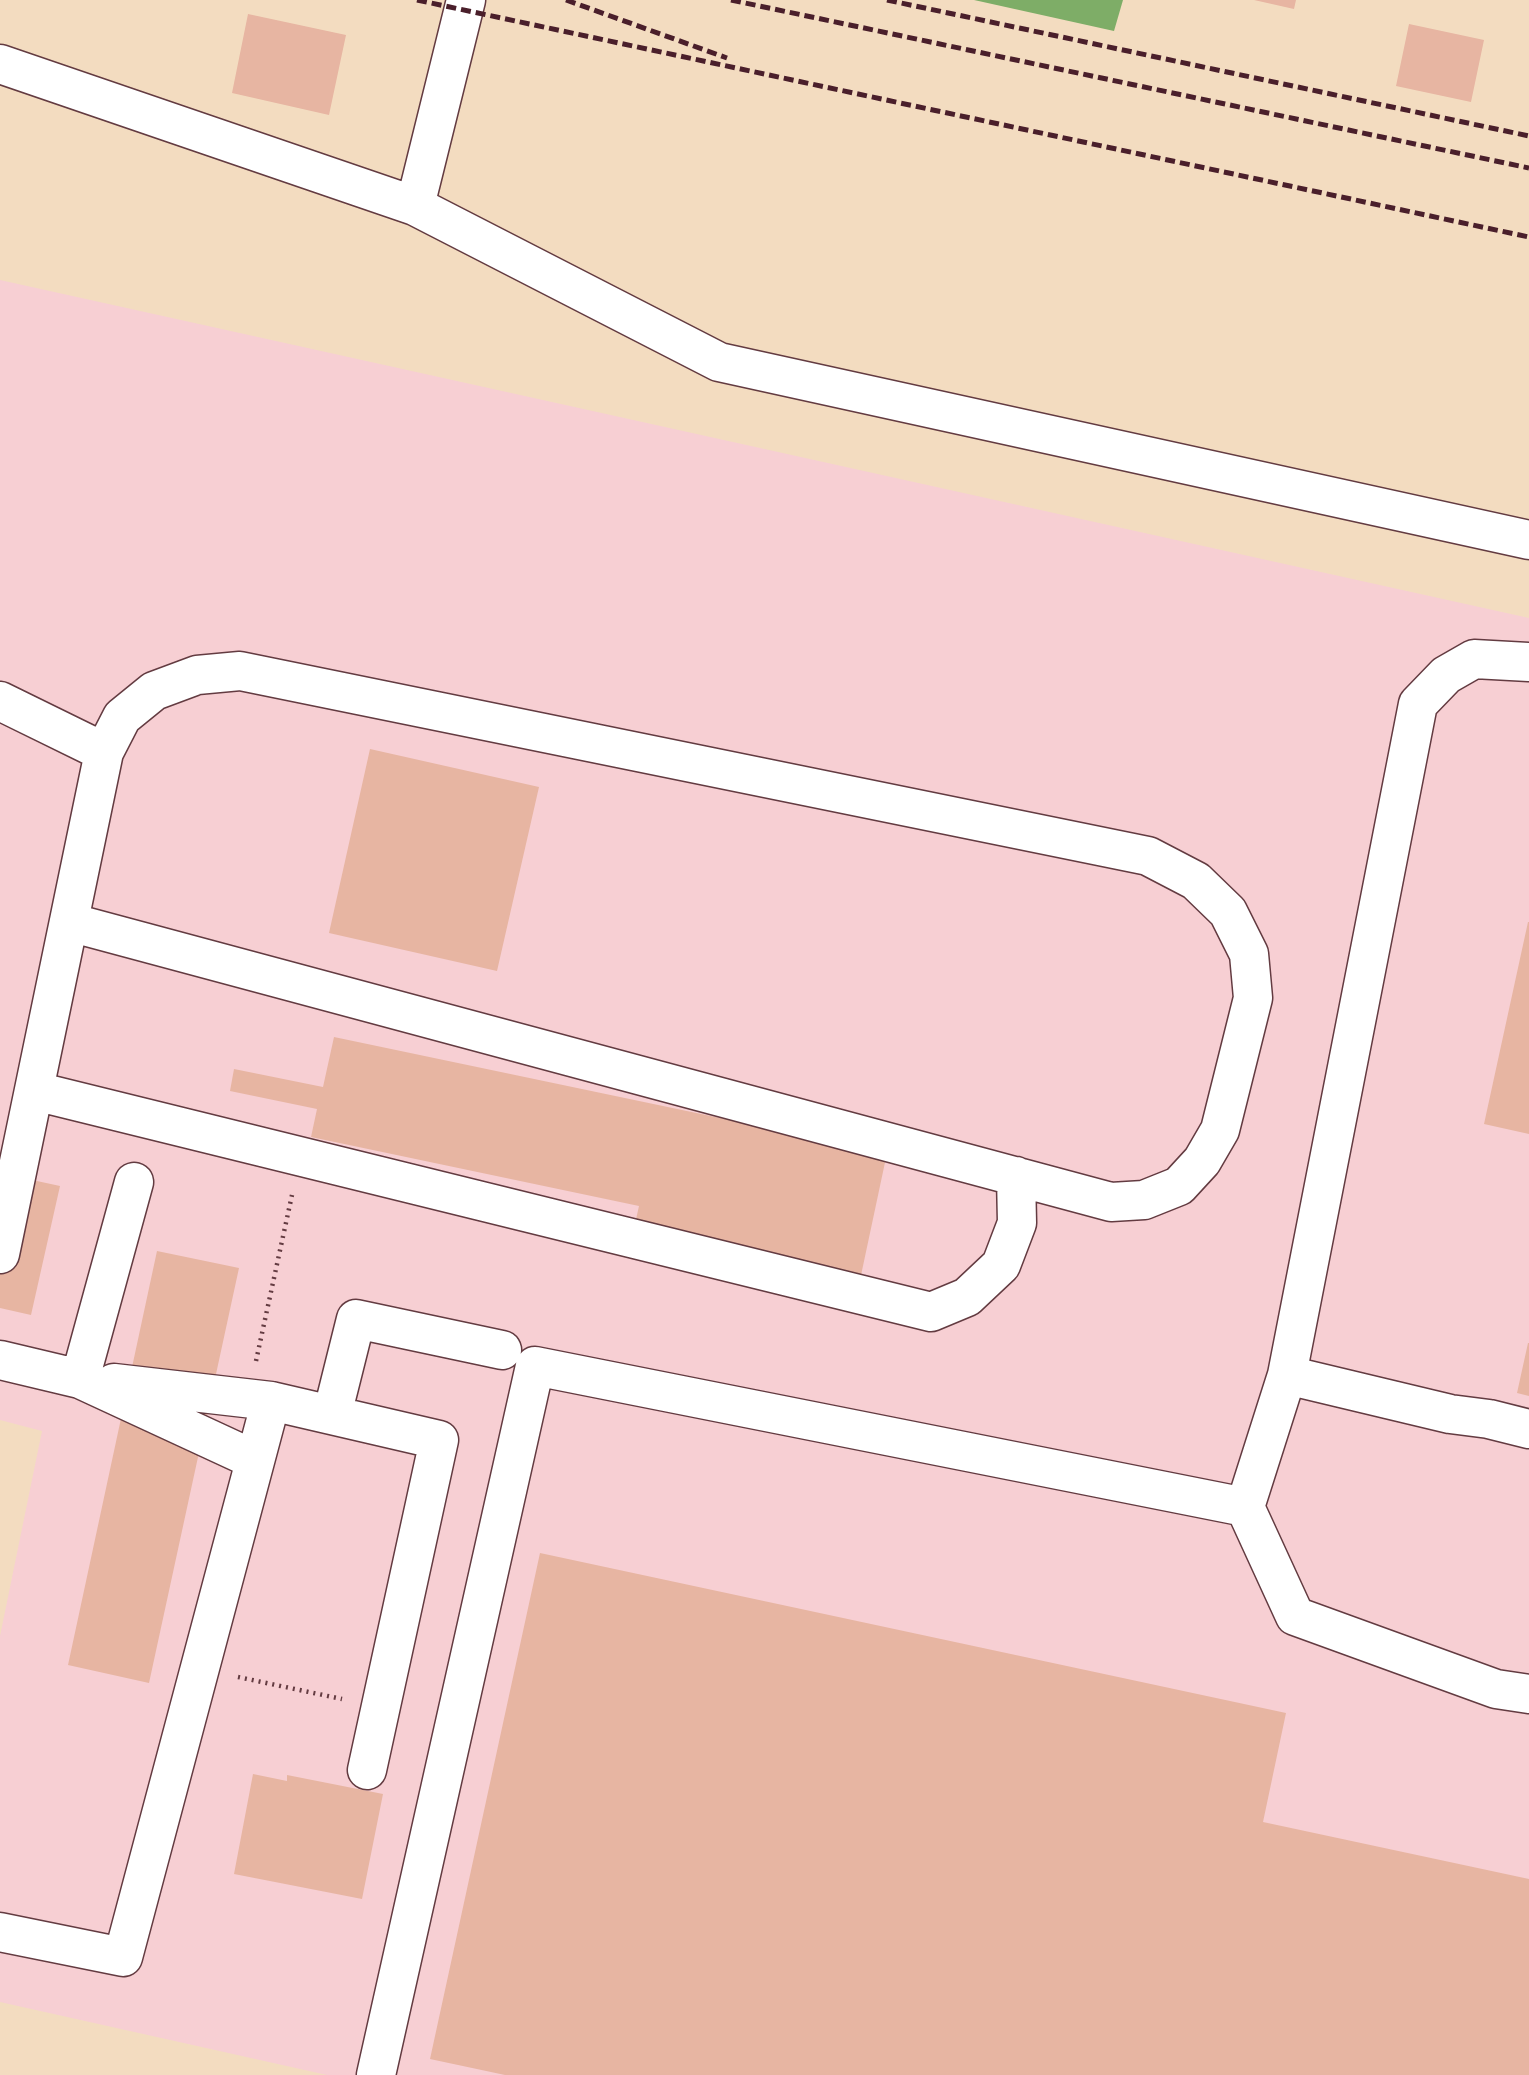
<!DOCTYPE html>
<html>
<head>
<meta charset="utf-8">
<style>
	body { margin:0 }
	canvas { display:block; background:#f3dcc0 }
</style>
</head>
<body>
<canvas width="1529" height="2075"></canvas>
<script>
const ctx = document.querySelector('canvas').getContext('2d');
ctx.lineJoin = 'round';
function fillPath(path, color) { ctx.fillStyle = color; ctx.fill(path, 'evenodd'); }
function strokePath(path, color, width, dash) { ctx.strokeStyle = color; ctx.lineWidth = width; ctx.lineCap = dash ? 'butt' : 'round'; ctx.setLineDash(dash || []); ctx.stroke(path); }
const built = new Path2D(`
	M0,280L1529,618V2075H327L0,2002V1636L42,1431L0,1420Z`);
const forest = new Path2D(`
	M974,0H1123L1114,31Z`);
const building = new Path2D(`
	M1254,0H1296L1294,9Z
	M248,14L346,35L329,115L232,93Z
	M1409,24L1484,40L1471,102L1396,86Z
	M370,749L539,787L497,971L329,933Z
	M1528,922H1529V1134L1484,1124Z
	M334,1037L887,1153L860,1280L633,1233L639,1206L311,1137L317,1109L230,1091L234,1069L323,1087Z
	M0,1173L60,1186L31,1315L0,1308Z
	M157,1251L239,1268L149,1683L68,1665Z
	M1528,1343H1529V1396L1517,1393Z
	M540,1553L1286,1713L1263,1822L1529,1879V2075H505L430,2059Z
	M253,1774L287,1781V1775L383,1794L362,1899L234,1874Z`);
const path = new Path2D(`
	M256,1361L292,1195
	M238,1677L342,1699`);
const minor = new Path2D(`
	M466,0L415,206L719,362L1529,540
	M0,64L415,206
	M1529,662L1474,659L1446,675L1418,704L1287,1375L1245,1507L1295,1616L1496,1689L1529,1694
	M0,701L104,752
	M35,1091L931,1312L967,1297L1001,1265L1017,1223L1016,1176
	M0,1254L104,752L122,717L154,691L197,675L240,671L1148,856L1196,881L1228,912L1249,954L1253,998L1220,1130L1202,1161L1179,1186L1144,1200L1111,1202L69,922
	M0,1360L80,1379L134,1182
	M1287,1375L1450,1414L1489,1419L1529,1429
	M80,1379L255,1460
	M114,1383L271,1401
	M332,1415L356,1319L502,1350
	M0,1932L123,1957L271,1401L439,1440L367,1770
	M376,2075L535,1366L1245,1507`);
const rail = new Path2D(`
	M417,0L1529,237
	M566,0L727,58
	M731,0L1529,168
	M887,0L1529,136`);
fillPath(built, '#f7cfd3');
fillPath(forest, '#7ead67');
fillPath(building, '#e7b5a2');
strokePath(minor, '#633b41', 41);
strokePath(path, '#633b41', 4.5, [2, 5]);
strokePath(minor, '#fff', 38);
strokePath(rail, '#4a1f2b', 5, [10, 5]);
</script>
</body>
</html>
